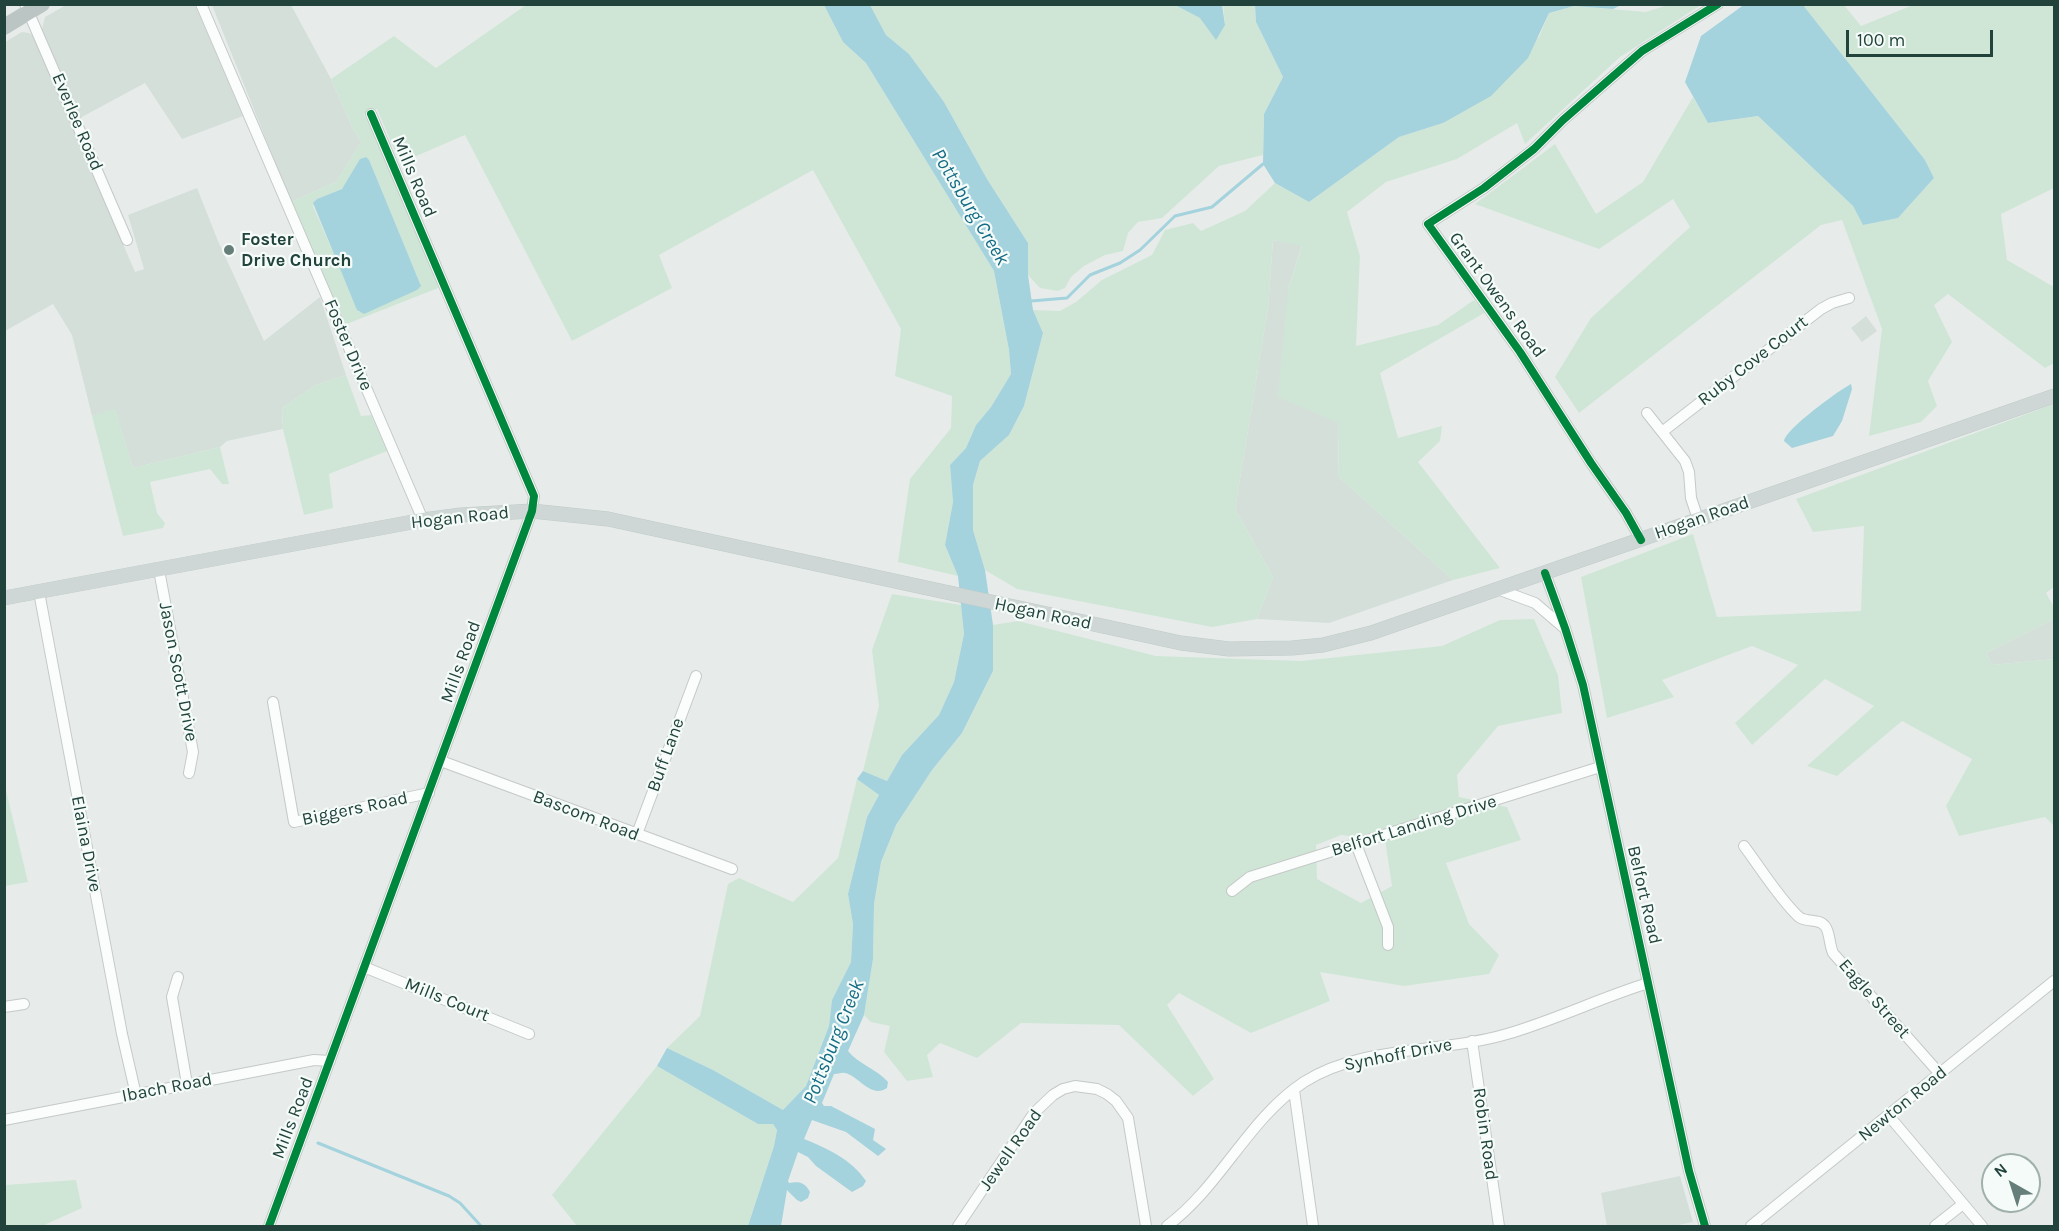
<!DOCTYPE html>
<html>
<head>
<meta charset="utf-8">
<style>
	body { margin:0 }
	#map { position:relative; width:2059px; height:1231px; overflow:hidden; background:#e7ecea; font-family:Karla,sans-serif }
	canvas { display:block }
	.frame { position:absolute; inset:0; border:6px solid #21433c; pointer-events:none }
	.north { position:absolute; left:1981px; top:1153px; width:60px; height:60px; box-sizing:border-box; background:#f5fbf8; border:2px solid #a0b1ad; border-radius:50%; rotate:321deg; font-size:16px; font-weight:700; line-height:24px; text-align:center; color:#21433c }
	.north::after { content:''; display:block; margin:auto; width:21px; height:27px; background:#667e79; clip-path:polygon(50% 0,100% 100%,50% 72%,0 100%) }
	.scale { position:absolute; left:1846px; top:30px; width:147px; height:27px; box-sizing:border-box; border:3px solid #21433c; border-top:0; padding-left:8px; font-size:18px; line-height:21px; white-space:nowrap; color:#21433c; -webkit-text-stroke:4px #f5fbf8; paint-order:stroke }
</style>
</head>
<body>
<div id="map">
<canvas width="2059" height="1231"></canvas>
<div class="frame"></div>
<div class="north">N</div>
<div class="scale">100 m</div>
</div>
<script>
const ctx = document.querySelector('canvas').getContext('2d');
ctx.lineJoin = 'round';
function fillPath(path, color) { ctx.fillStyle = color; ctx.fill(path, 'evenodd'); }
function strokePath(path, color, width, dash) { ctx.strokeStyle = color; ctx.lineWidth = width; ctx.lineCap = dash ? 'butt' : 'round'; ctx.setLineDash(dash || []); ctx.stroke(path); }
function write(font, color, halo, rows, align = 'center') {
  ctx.font = font + ' Karla,sans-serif'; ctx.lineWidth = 4.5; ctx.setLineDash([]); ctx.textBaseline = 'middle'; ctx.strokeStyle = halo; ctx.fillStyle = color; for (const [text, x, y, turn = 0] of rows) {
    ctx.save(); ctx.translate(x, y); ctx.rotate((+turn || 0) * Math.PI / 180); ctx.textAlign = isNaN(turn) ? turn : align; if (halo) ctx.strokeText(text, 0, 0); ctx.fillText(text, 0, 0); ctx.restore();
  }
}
const built = new Path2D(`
	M66,5H195L243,116L182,139L145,83L80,118L42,29L45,17Z
	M212,5H291L331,79L353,129L361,142L336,182L291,202Z
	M22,32L29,33L33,36L135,272L144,269L128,215L197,188L218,241L264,341L320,297L346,375L316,385L282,408L283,429L227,441L220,447L133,468L115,410L92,416L72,335L53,304L5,331V42Z
	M1273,240L1302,245L1288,289L1339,423L1338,476L1453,580L1329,623L1257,619L1273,577L1235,509L1268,308Z
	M1866,316L1877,331L1862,342L1851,328Z
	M2054,619V659L1992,665L1986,653Z
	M1680,1176L1693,1222L1673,1226H1607L1601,1193Z`);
const green = new Path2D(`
	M526,5H824L843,42L866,63L994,271L1009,350L1011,374L991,407L976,425L966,448L950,465L953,502L945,545L958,576L898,562L910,479L951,428L952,396L895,376L901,329L813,170L659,255L672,288L572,341L465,135L400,163L377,109L364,114L375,136L441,287L344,325L291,202L336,182L361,142L353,129L331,79L394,36L436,68ZM366,158L420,283L359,312L313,206L317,199L342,189Z
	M870,5H1175L1200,18L1225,25L1223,5H1255L1256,22L1283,77L1264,114L1263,155L1219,166L1162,218L1138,222L1128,233L1123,251L1105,255L1084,266L1071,277L1065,288L1058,291L1040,288L1028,275V243L987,179L944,102L909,54L886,35Z
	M1668,5H1701L1620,57L1525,144L1517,123L1457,159L1386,182L1347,212L1360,256L1356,346L1438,325L1474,300L1486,312L1380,373L1398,438L1442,426L1440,441L1418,462L1500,568L1453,580L1338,476L1339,423L1278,397L1288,289L1302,246L1273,240L1268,308L1235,509L1273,577L1257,619L1212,627L1017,589L985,570L973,530V485L980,461L1009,435L1024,406L1043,333L1033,310L1060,311L1076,302L1102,280L1152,255L1165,230L1193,223L1201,231L1245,211L1275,183L1309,202L1399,137L1443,123L1539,37L1549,13L1574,6L1646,12Z
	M1803,5H1844L1861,26L1913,5H2054V188L2001,214L2007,260L2054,287V363L2045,368L1948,294L1934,305L1952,342L1928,381L1937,406L1921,422L1869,436L1882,329L1842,220L1821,225L1579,413L1555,377L1591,318L1690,227L1673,199L1599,249L1475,204L1555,144L1596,214L1643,182L1693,97L1708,123L1758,116L1853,206L1863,225L1898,218L1934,178L1925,160Z
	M346,375L361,416L371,415L387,451L329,474L333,508L304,515L283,429L282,408L316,385Z
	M2054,404V587L2046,593L2054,607V619L1986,653L1992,665L2054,659V826L2045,817L1959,836L1946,806L1972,759L1902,721L1837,776L1807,766L1874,706L1825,679L1752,745L1735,723L1798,665L1752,646L1662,680L1674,697L1607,718L1581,577L1693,534L1717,617L1861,611L1864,526L1813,532L1796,499Z
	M115,409L133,468L220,447L229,484H222L210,469L150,482L157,513L165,523L163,528L123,536L92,416Z
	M892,594L961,605L964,634L954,682L939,715L902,755L887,781L863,771L879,706L872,650Z
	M1534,619L1558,675L1562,713L1498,726L1457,775L1459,797L1507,807L1521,840L1446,863L1469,924L1499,955L1489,974L1404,986L1320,972L1330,1001L1251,1033L1179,993L1167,1005L1214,1079L1193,1096L1119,1025L1021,1023L977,1058L940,1043L927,1055L933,1077L907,1081L884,1052L890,1026L871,1022L864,1015L873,959L874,904L881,862L896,825L932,770L962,733L993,671V625L1018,621L1156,656L1301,661L1442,646L1500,620ZM1341,835L1385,840L1392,886L1361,903L1317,879L1316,845Z
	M857,779L879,795L867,817L848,894L853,924L851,962L832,1000L829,1026L806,1086L783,1110L713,1070L667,1048L700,1016L728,884L739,878L793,902L838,858Z
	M4,782L28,882L5,886H4Z
	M657,1066L758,1124H773L777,1130L774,1146L748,1226H577L552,1195Z
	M76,1180L82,1208L42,1226H5V1185Z`);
const water = new Path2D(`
	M1745,4L1803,5L1925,160L1934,178L1898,218L1863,225L1853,206L1758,116L1708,123L1685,82L1701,36Z
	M824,5H870L886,35L909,54L944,102L987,179L1028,243V275L1033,310L1043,333L1024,406L1009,435L980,461L973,485V530L985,570L993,625V671L962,733L932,770L896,825L881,862L874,904L873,959L864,1015L848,1051C858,1064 877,1069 888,1082L887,1088C871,1099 859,1076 845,1073C842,1072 838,1074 834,1074L822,1103L824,1106H831L875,1129L873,1140L886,1149L878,1156L846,1132L812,1120L804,1139C827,1148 852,1160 866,1181L863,1186L852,1192L816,1166L808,1157L798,1152L788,1181L789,1183C799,1181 805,1182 810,1192L808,1198L801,1202L797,1200L787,1190L781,1226H748L774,1146L777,1130L773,1124H758L657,1066L667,1048L713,1070L783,1110L806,1086L829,1026L832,1000L851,962L853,924L848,894L867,817L879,795L857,779L863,771L887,781L902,755L939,715L954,682L964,634L958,576L945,545L953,502L950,465L966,448L976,425L991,407L1011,374L1009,350L994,271L866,63L843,42Z
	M1175,5H1222L1225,25L1216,40L1200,18Z
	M1255,5V4L1621,5L1613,9L1574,6L1549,13L1528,58L1491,96L1443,123L1399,137L1309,202L1275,183L1263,164L1264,114L1283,77L1256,22Z
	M366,157L369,160L421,286L417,290L364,314L357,310L313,203L317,199L342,189L360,159Z
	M1851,384L1852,389L1842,421L1833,436L1792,448L1784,441C1787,428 1838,391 1851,384Z`);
const stream = new Path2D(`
	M1031,301L1067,298L1090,275L1120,263L1140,250L1175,216L1212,207L1263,164
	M318,1143L449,1196L460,1203L481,1226`);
const minor = new Path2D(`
	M25,4L127,240
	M201,4L423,520
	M1647,413L1685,461L1689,472L1691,498L1698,519
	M1662,432L1821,309L1832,303L1849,298
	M1641,540L1626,513L1591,463L1520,352L1428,224L1484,188L1534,149L1563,120L1642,51L1718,4
	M159,570L193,752L189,773
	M1545,573L1565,628L1583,685L1689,1171L1705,1226
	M1500,590L1535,603L1563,627
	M39,592L122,1034L136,1095
	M273,702L294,822L429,793
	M441,761L732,869
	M637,834L696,676
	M1356,844L1388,927V945
	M1744,846C1759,866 1781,901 1799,917C1807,923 1819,918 1825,926C1830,932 1829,944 1833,953L1940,1074
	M1232,891L1250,877L1600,767
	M364,967L529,1034
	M178,977L172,997L187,1084
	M4,1007L24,1004
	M1472,1041L1499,1226
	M1294,1090L1313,1226
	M1889,1116L1982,1226
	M4,1120L314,1060L330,1061
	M269,1226L532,511L534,496L371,114
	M958,1226L1034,1113L1053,1095L1063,1089L1075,1086L1097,1089L1107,1094L1116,1101L1128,1118L1146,1226
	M1167,1226C1221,1186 1248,1119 1304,1082C1362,1045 1443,1053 1507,1034C1555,1020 1600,998 1648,983
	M1751,1226L2054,981
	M1935,1226L1963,1204`);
const major = new Path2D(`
	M4,598L423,520L461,515L532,511L608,519L1181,643L1229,649L1292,648L1323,645L1371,633L2054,396`);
const highway = new Path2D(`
	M4,27L42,4`);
const cycleway = new Path2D(`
	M1641,540L1626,513L1591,463L1520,352L1428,224L1484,188L1534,149L1563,120L1642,51L1718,4
	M1545,573L1565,628L1583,685L1689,1171L1705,1226
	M269,1226L532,511L534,496L371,114`);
const markers = [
	[229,250,6,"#667e79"]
];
const streetNames = [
	["Everlee Road",77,122,67],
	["Mills Road",414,177,67],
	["Grant Owens Road",1497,295,54],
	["Foster Drive",348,345,67],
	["Ruby Cove Court",1753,361,-38],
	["Hogan Road",460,518,-6],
	["Hogan Road",1702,518,-19],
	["Hogan Road",1043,614,12],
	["Mills Road",461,662,-70],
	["Jason Scott Drive",178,672,79],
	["Buff Lane",666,755,-70],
	["Biggers Road",355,809,-12],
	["Bascom Road",586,816,21],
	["Belfort Landing Drive",1414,826,-17],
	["Elaina Drive",86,844,79],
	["Belfort Road",1644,895,77],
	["Eagle Street",1874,999,49],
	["Mills Court",447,1000,22],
	["Synhoff Drive",1398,1055,-11],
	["Ibach Road",167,1088,-11],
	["Newton Road",1903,1104,-39],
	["Mills Road",293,1118,-69],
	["Robin Road",1485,1134,82],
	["Jewell Road",1011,1150,-55]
];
const poiNames = [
	["Foster",241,240],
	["Drive Church",241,261]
];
const waterNames = [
	["Pottsburg Creek",970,207,59],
	["Pottsburg Creek",834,1042,-68]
];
fillPath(built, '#d4dfda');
fillPath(green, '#cfe6d7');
fillPath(water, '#a4d2dd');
strokePath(stream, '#a4d2dd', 3);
strokePath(minor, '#c4c9c7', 12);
strokePath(major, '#c1cbc9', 15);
strokePath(highway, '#c1cbc9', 16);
strokePath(minor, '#fbfcfc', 10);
strokePath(major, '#ced7d5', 14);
strokePath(highway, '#bbc5c3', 15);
strokePath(cycleway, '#00873e', 8);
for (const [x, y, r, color] of markers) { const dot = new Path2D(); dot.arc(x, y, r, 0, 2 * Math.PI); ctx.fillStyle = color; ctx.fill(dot); strokePath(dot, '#f5fbf8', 2); }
write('18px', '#21433c', '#f5fbf8', streetNames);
write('bold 18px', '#21433c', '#f5fbf8', poiNames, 'left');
write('italic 20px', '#156c85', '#f5fbf8', waterNames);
</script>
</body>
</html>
